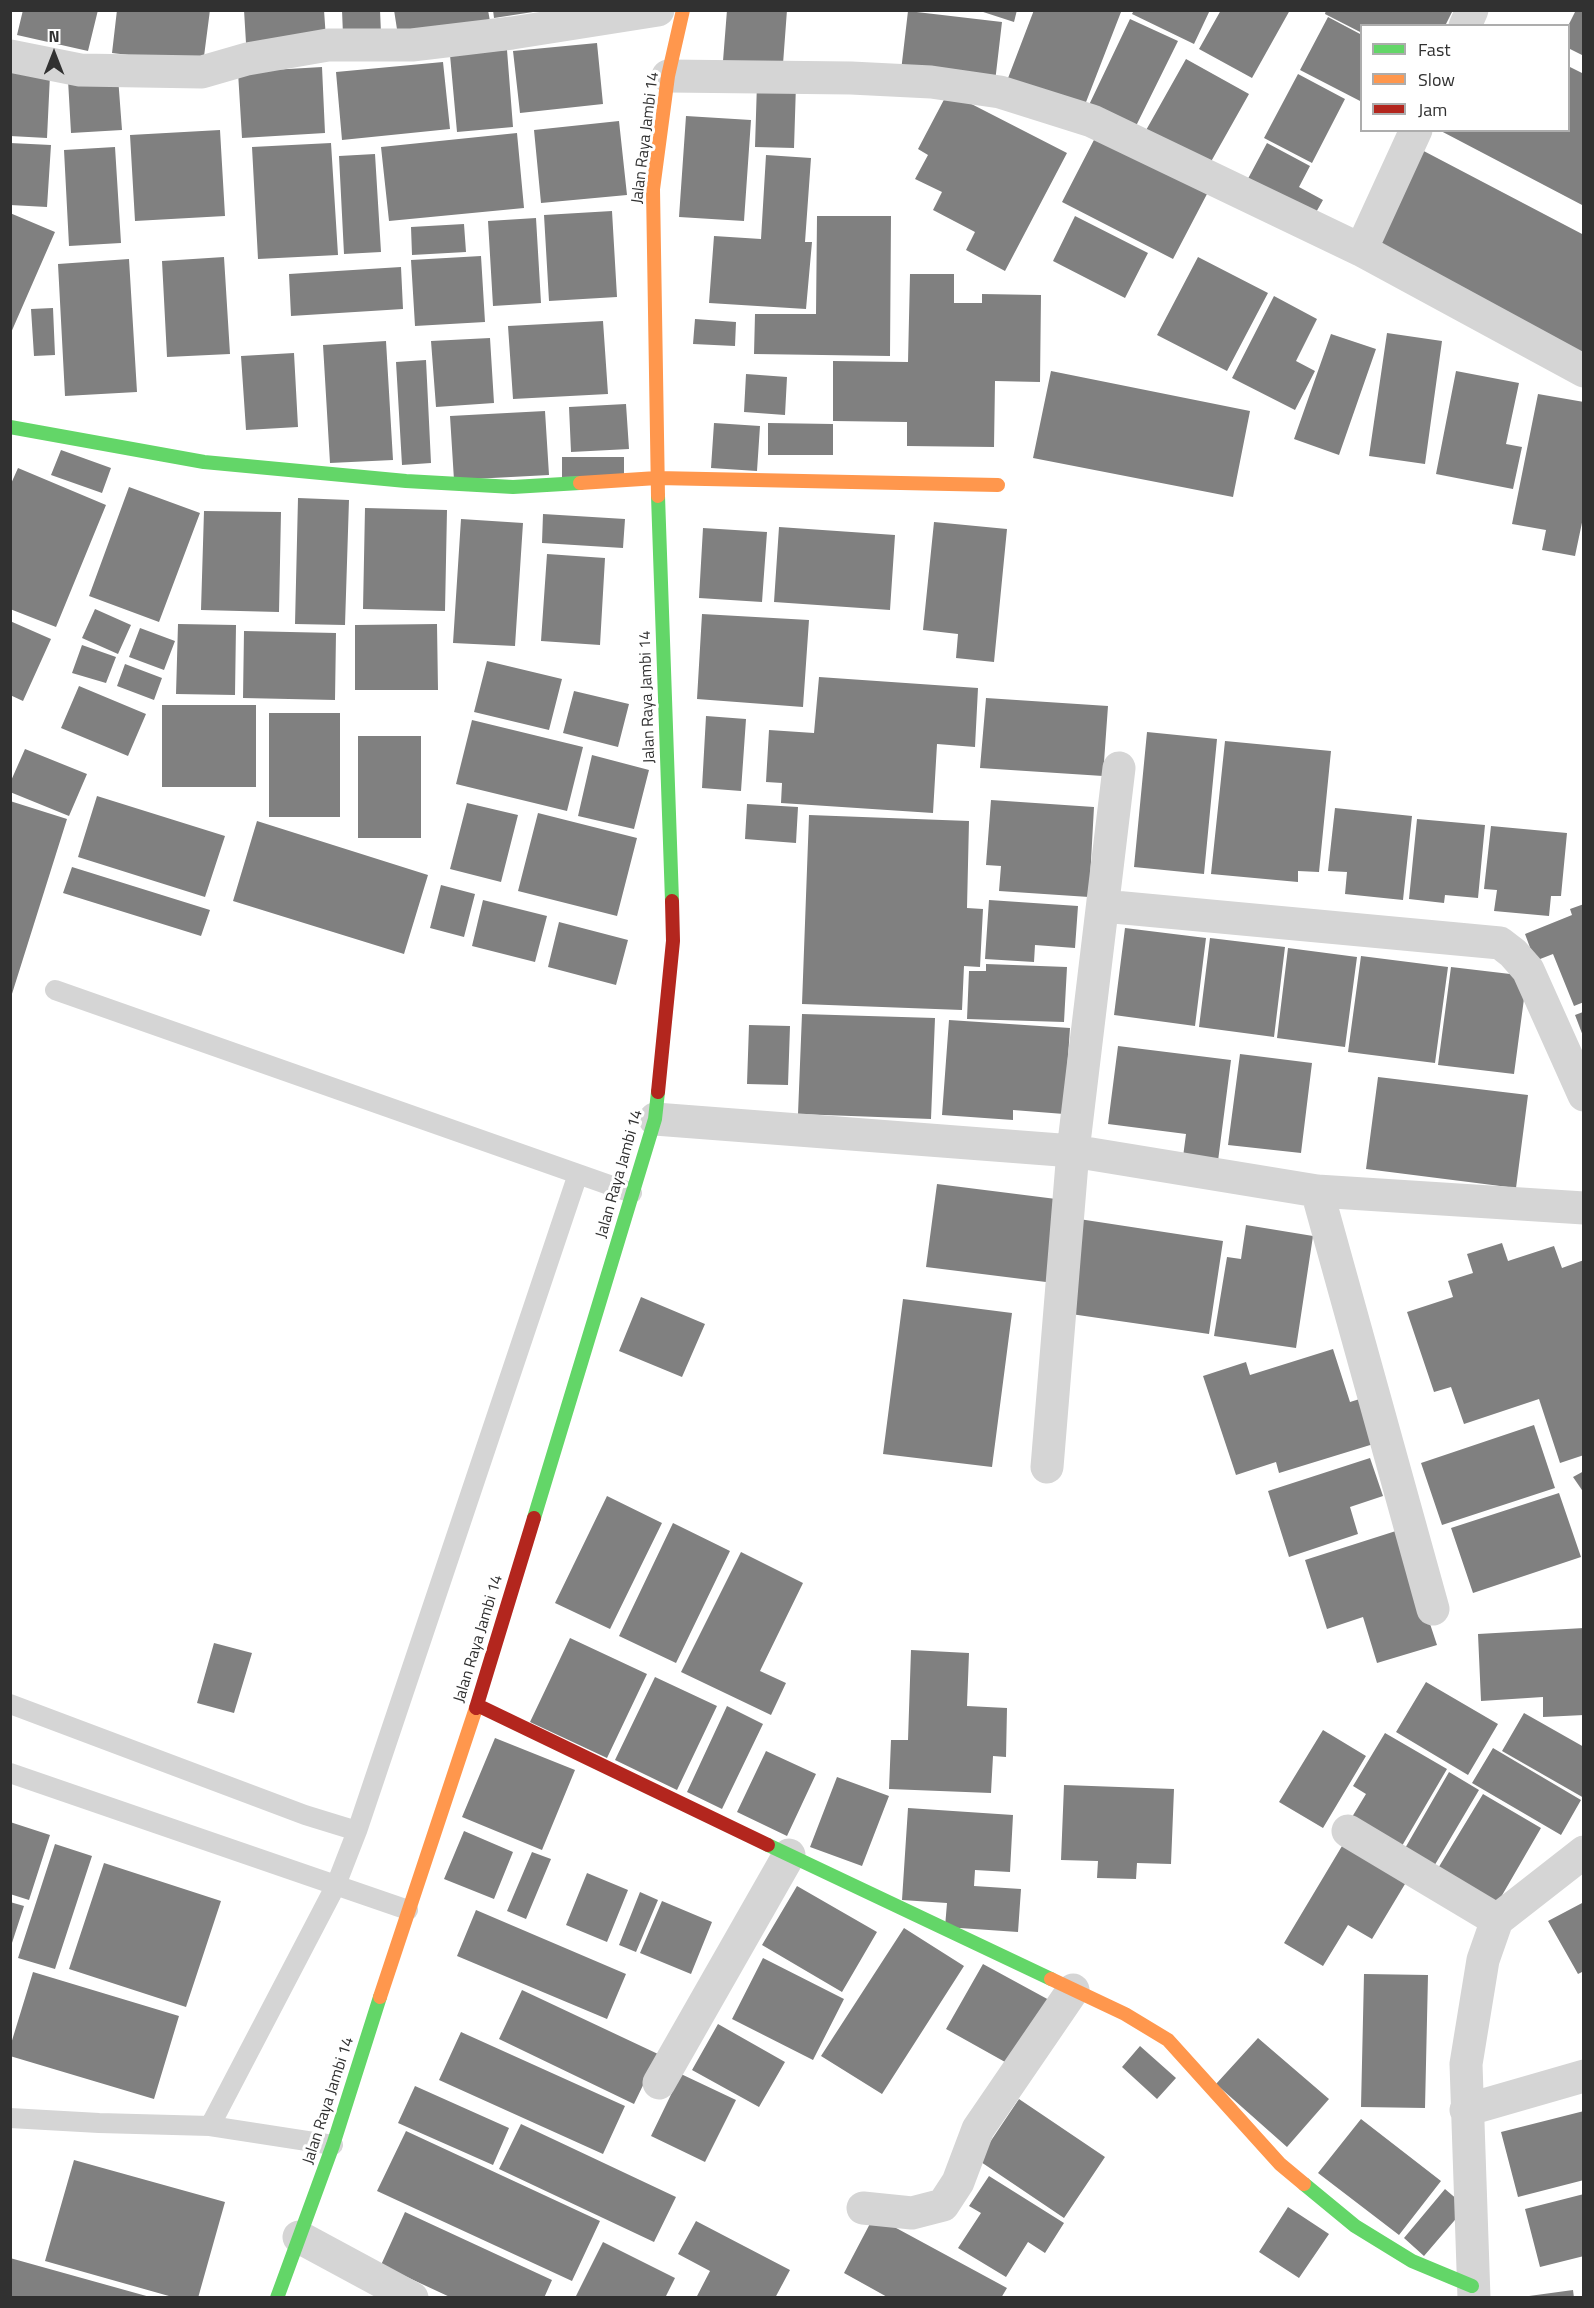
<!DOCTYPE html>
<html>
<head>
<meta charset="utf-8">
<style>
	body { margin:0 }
	#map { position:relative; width:1594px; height:2308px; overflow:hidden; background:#fff; font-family:"Titillium Web",sans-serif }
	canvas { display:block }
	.frame { position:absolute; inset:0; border:12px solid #313131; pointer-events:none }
	.legend { position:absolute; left:1360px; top:24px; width:210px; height:108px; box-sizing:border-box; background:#fff; border:2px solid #adadad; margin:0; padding:8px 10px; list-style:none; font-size:18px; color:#313131 }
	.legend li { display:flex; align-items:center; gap:12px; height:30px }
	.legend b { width:30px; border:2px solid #adadad }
	.north { position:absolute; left:24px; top:24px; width:60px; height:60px; -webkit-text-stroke:4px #fff; paint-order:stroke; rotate:0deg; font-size:16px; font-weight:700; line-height:24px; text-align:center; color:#313131 }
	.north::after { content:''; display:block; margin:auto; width:21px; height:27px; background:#313131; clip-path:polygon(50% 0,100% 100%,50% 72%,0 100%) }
</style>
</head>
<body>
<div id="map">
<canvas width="1594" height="2308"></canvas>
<div class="frame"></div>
<ul class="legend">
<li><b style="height:8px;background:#63d668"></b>Fast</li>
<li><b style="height:8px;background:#ff974d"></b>Slow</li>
<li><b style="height:8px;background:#b3261e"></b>Jam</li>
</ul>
<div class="north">N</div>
</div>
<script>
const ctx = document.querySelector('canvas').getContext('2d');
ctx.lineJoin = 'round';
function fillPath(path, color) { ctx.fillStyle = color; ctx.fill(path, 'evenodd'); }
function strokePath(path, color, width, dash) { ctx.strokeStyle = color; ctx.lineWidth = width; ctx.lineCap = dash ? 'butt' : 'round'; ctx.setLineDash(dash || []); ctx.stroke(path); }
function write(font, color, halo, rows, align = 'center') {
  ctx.font = font + ' "Titillium Web",sans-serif'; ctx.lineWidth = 6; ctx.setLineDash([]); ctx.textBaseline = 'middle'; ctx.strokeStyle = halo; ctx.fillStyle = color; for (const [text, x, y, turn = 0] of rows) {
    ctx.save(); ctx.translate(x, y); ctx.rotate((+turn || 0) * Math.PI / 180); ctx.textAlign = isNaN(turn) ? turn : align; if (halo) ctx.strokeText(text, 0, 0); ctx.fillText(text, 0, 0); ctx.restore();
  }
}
const building = new Path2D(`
	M23,10H98L88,51L17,35Z
	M117,10H210L203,64L112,53Z
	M244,10H324L326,39L246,43Z
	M342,10H380L381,33L343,35Z
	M394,10H488L491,27L399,42Z
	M493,10H533V12L494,18Z
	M727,10H787L783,64L723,61Z
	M977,10H1017L1014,22Z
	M1034,10L1121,12L1081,115L1005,86Z
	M1134,10H1210L1194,44L1132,14Z
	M1221,10H1290L1252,78L1199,49Z
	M1326,10H1453L1445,26H1362V33L1325,14Z
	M1576,10H1584V56L1568,48V26Z
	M908,11L1002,22L995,82L901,71Z
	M1328,17L1362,35V102L1300,70Z
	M1130,19L1178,41L1135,128L1088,107Z
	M597,43L603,104L520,113L513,51Z
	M507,50L513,127L457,132L450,55Z
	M1186,59L1249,94L1208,167L1145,132Z
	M443,62L450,129L342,140L336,72Z
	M1568,66L1584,74V206L1439,130H1568Z
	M322,67L325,133L242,138L238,72Z
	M10,72L50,75L47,138L10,136Z
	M1298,74L1345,99L1312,163L1264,138Z
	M118,77L122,130L71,133L68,80Z
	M757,83L796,84L794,148L755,147Z
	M948,92L1067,153L1005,271L966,250L975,232L933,210L942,192L915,179L928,155L918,149Z
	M686,116L751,120L744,221L679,217Z
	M619,121L627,195L541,203L534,130Z
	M220,130L225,216L135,221L130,135Z
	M517,133L524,208L389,221L381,147Z
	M1096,136L1207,194L1173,259L1062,202Z
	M10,143L51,145L47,207L10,205Z
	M331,143L338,255L258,259L252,147Z
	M1267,143L1310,166L1299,187L1323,200L1310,223L1243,188Z
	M115,147L121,243L69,246L64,150Z
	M1418,148L1584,235V358L1366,245Z
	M375,154L381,252L344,254L339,156Z
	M766,155L811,158L805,242H812L806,309L709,303L714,236L761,239Z
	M612,211L617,297L549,301L544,215Z
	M10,213L55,232L10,335Z
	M817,216H891L890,356L754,354L755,314H816Z
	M1075,216L1148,253L1125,298L1053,261Z
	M536,218L541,303L493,306L488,221Z
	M464,224L466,252L412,255L411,227Z
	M481,256L485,322L415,326L411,260Z
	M224,257L230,354L167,357L162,261Z
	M1198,257L1268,293L1227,371L1157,335Z
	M129,259L137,392L65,396L58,264Z
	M401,267L403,309L291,316L289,274Z
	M910,274H954V303H982V294L1041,295L1040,382L995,381L994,447L907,446V422L833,421V361L908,362Z
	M1274,296L1317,319L1296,361L1315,371L1295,410L1232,378Z
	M53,308L55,355L34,356L31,309Z
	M695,319L736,322L735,346L693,344Z
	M603,321L608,394L513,399L508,326Z
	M1387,333L1442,341L1425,464L1369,456Z
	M1331,334L1376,349L1339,455L1294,439Z
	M490,338L494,403L436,407L431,341Z
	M386,341L393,460L330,463L323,345Z
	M294,353L298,427L246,430L241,356Z
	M426,360L431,463L402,465L396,362Z
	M1051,371L1250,411L1233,497L1033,458Z
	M1456,371L1519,383L1506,444L1522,447L1513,489L1436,474Z
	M746,374L787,377L785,415L744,412Z
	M1538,394L1584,402V513L1575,556L1542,550L1546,530L1512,524Z
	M626,404L629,449L571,452L569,407Z
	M545,411L549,475L454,480L450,416Z
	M714,423L760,426L757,471L711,468Z
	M768,423L833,424V455H768Z
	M61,450L111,468L102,493L51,475Z
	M562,457H624V476L562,477Z
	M18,468L106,505L56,627L10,609V486Z
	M129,487L200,513L159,622L89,596Z
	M298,498L349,500L345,625L295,624Z
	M365,508L447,510L445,611L363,609Z
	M204,511L281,512L279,612L201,610Z
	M543,514L625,519L623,548L542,543Z
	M461,519L523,523L515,646L453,643Z
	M934,522L1007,529L994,662L956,658L958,634L923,630Z
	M779,527L895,535L890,610L774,602Z
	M703,528L767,532L762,602L699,598Z
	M547,554L605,558L600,645L541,641Z
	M95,609L131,625L118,654L82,638Z
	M702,614L809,620L803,707L697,699Z
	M10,621L51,639L23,701L10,695Z
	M178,624L236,625L235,695L176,694Z
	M437,624L438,690H355V625Z
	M140,628L175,641L164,670L129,657Z
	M244,631L336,633L335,700L243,698Z
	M82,645L116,657L106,683L72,673Z
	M487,661L562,679L549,730L474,712Z
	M125,664L162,678L154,700L117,686Z
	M819,677L978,688L975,747L937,744L933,813L781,803L782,783L766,782L769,730L814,733Z
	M79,686L146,714L128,756L61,728Z
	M574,691L629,704L618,747L563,733Z
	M986,698L1108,706L1103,776L980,768Z
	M162,705H256V787H162Z
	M269,713H340V817H269Z
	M706,716L746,719L741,791L702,788Z
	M472,720L583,747L567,811L456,784Z
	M1147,732L1217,739L1204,874L1134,867Z
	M358,736H421V838H358Z
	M1225,741L1331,751L1319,872L1298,871V882L1211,874Z
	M25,749L87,774L69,816L10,792V783Z
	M592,755L649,770L634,829L578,816Z
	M97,796L225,836L205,897L78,857Z
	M991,800L1094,807L1089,897L999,891L1001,866L986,865Z
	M10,801L67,819L11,997H10Z
	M467,803L518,815L501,882L450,869Z
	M747,804L798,807L796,843L745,839Z
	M1335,808L1412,816L1403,900L1345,894L1347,872L1328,871Z
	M538,813L637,838L617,916L518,891Z
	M809,815L969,821L967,908L983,909L980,967L964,966L962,1010L802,1004Z
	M1417,819L1485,825L1478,898L1445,895L1444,903L1409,899Z
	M257,821L428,875L404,954L233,901Z
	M1491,826L1567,833L1561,896H1551L1549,916L1494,911L1497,890L1484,889Z
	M72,867L210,910L201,936L63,893Z
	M441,885L475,894L464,937L430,928Z
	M483,900L547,916L535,962L472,946Z
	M989,900L1078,906L1075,948L1035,945L1034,962L985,959Z
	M1584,904V1002L1574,1006L1553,954L1535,961L1525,934L1572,915L1570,909Z
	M559,922L628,940L616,985L548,967Z
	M1125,928L1206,938L1195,1026L1114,1015Z
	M1210,938L1285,947L1274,1037L1199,1027Z
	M1288,948L1357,957L1345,1047L1277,1038Z
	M1361,956L1448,967L1435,1063L1348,1052Z
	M986,964L1067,967L1064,1022L967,1019L969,971H986Z
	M1451,967L1527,976L1514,1074L1438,1065Z
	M1583,1012V1036L1575,1015Z
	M802,1014L935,1018L931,1119L798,1114Z
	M949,1020L1070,1028L1064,1114L1013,1110V1120L942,1115Z
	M749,1025L790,1026L788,1085L747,1084Z
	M1118,1046L1231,1060L1218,1161L1183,1157L1186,1134L1108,1124Z
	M1240,1054L1312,1063L1301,1153L1228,1145Z
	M1378,1077L1528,1095L1516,1188L1366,1169Z
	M937,1184L1064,1200L1054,1283L926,1267Z
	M1079,1219L1223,1241L1209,1334L1064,1313Z
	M1246,1225L1313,1236L1296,1348L1214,1336L1227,1257L1241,1259Z
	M1502,1243L1508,1261L1554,1246L1562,1268L1584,1260V1455L1560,1463L1539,1399L1464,1424L1451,1387L1434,1392L1407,1312L1453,1297L1448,1281L1473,1273L1467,1254Z
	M641,1297L705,1324L682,1377L619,1351Z
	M903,1299L1012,1313L992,1467L883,1454Z
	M1333,1349L1350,1402L1366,1397L1380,1442L1279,1473L1276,1462L1236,1475L1203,1376L1246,1362L1250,1375Z
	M1534,1425L1555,1488L1442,1525L1421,1463Z
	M1370,1458L1383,1496L1350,1507L1358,1534L1289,1557L1268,1491Z
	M1584,1471V1493L1573,1477Z
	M1559,1493L1581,1557L1473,1593L1451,1528Z
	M607,1496L662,1523L610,1629L555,1603Z
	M673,1523L730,1551L676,1663L619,1636Z
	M1399,1530L1437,1645L1377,1663L1363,1617L1327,1629L1305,1560Z
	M741,1552L803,1583L760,1671L786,1683L771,1715L681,1672Z
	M1584,1628V1715L1543,1717V1697L1481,1701L1478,1634Z
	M570,1638L647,1674L607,1758L530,1722Z
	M214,1643L252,1653L234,1713L197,1703Z
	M911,1650L969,1653L967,1706L1007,1708L1006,1757L993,1756L991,1793L889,1789L891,1740H908Z
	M655,1677L717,1706L677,1790L615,1760Z
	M1426,1682L1498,1724L1468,1775L1396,1732Z
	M727,1706L763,1724L722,1809L687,1792Z
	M1524,1713L1584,1747V1798L1502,1751Z
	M1323,1730L1366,1756L1323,1828L1279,1802Z
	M1385,1733L1447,1769L1399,1851L1349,1822L1366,1794L1353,1786Z
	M495,1738L575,1770L542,1850L462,1817Z
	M1493,1748L1581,1800L1561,1835L1472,1783Z
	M766,1751L816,1774L787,1836L737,1812Z
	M1449,1772L1479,1790L1433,1868L1404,1850Z
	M837,1777L889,1796L862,1866L810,1847Z
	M1064,1785L1174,1789L1171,1864L1137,1863L1136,1879L1097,1878L1098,1861L1061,1860Z
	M1483,1794L1541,1828L1497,1904L1437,1870Z
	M908,1808L1013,1815L1010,1872L975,1870L974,1886L1021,1889L1018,1932L945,1927L947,1903L902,1900Z
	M10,1822L50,1835L29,1900L10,1894Z
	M464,1831L513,1852L494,1899L444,1879Z
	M1345,1841L1408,1879L1372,1939L1348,1925L1323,1966L1284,1943Z
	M55,1844L92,1856L55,1969L18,1958Z
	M532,1852L551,1859L526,1919L507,1911Z
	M104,1863L221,1901L186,2007L69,1969Z
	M587,1873L628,1890L607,1942L566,1925Z
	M797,1886L877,1932L842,1992L762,1945Z
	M640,1892L658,1900L636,1952L619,1945Z
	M662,1901L712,1922L691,1974L640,1953Z
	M10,1902L24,1906L11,1946H10Z
	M1584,1902V1971L1578,1974L1548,1921Z
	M476,1910L626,1974L607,2019L457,1956Z
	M904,1928L964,1966L882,2094L821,2056Z
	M763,1958L844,1999L813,2060L732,2019Z
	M983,1964L1051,2001L1014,2067L946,2029Z
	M33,1972L179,2016L154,2099L10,2056V2047Z
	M1364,1974L1428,1975L1425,2108L1361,2107Z
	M522,1990L658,2054L634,2104L499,2039Z
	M718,2024L785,2062L759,2107L692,2070Z
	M461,2032L625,2106L603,2154L439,2080Z
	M1258,2038L1329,2099L1287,2147L1216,2084Z
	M1140,2046L1176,2078L1157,2099L1122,2067Z
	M681,2074L736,2100L705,2162L651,2136Z
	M415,2086L509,2128L493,2165L398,2123Z
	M1019,2099L1105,2157L1064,2218L978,2160Z
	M1584,2111V2180L1518,2197L1501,2132Z
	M1361,2119L1441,2181L1399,2235L1318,2173Z
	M521,2124L676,2197L654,2242L499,2169Z
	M406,2131L600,2221L572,2281L377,2191Z
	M74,2160L225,2202L198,2298H176L45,2261Z
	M989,2176L1064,2223L1045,2253L1028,2242L1006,2277L958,2248L981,2213L969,2206Z
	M1445,2189L1466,2207L1424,2256L1404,2238Z
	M1584,2194V2256L1540,2267L1525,2209Z
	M1288,2207L1329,2234L1299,2278L1259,2252Z
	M405,2212L552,2280L544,2298H452L381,2265Z
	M874,2216L1007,2288L1001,2298H889L844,2273Z
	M696,2221L790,2270L775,2298L755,2296L753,2298H696L710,2271L678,2254Z
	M603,2242L675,2278L665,2298H575Z
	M10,2258L150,2297V2298H10Z
	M1573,2290L1574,2298H1529V2296Z`);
const lane = new Path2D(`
	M55,990L632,1193
	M10,1704L305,1815L357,1831L578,1174
	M10,1773L408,1910
	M10,2118L99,2123L210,2126L333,2145
	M210,2126L336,1885L357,1831`);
const street = new Path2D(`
	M1465,26L1472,10
	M10,56L80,70L202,72L247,59L328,45H412L512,33L658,10
	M668,76L851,78L931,82L1000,92L1092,121L1361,250L1584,371
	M1361,250L1416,130
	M1103,906L1500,943L1513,953L1528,970L1584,1095
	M655,1119L1073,1151L1317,1191L1584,1208
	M1317,1191L1433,1609
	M1047,1467L1073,1151L1119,768
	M1348,1831L1497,1920
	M659,2083L789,1855
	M1466,2110L1584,2076
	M863,2208L912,2213L943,2205L958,2182L978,2129L1073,1990
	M299,2237L412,2298
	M1474,2298L1466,2064L1483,1960L1497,1920L1584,1852`);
const fast = new Path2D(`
	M10,427L204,462L406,481L513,487L580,483
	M658,496L672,901
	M534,1518L655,1119L658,1092
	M768,1845L1051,1979
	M1304,2184L1355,2226L1412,2261L1472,2286
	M277,2298L333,2145L380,1997`);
const slow = new Path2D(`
	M580,483L657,478L998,485
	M658,496L653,189L668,76L683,10
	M1051,1979L1125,2014L1168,2040L1280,2164L1304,2184
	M380,1997L476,1708`);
const jam = new Path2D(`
	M658,1092L673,941L672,901
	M477,1705L768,1845
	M476,1708L534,1518`);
const streetNames = [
	["Jalan Raya Jambi 14",646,138,-83],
	["Jalan Raya Jambi 14",648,697,-92],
	["Jalan Raya Jambi 14",620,1174,-74],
	["Jalan Raya Jambi 14",479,1639,-73],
	["Jalan Raya Jambi 14",329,2101,-72]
];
fillPath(building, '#808080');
strokePath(lane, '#d5d5d5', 20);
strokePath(street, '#d5d5d5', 33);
strokePath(fast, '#63d668', 14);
strokePath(slow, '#ff974d', 14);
strokePath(jam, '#b3261e', 14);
write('16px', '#313131', '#fff', streetNames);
</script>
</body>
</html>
